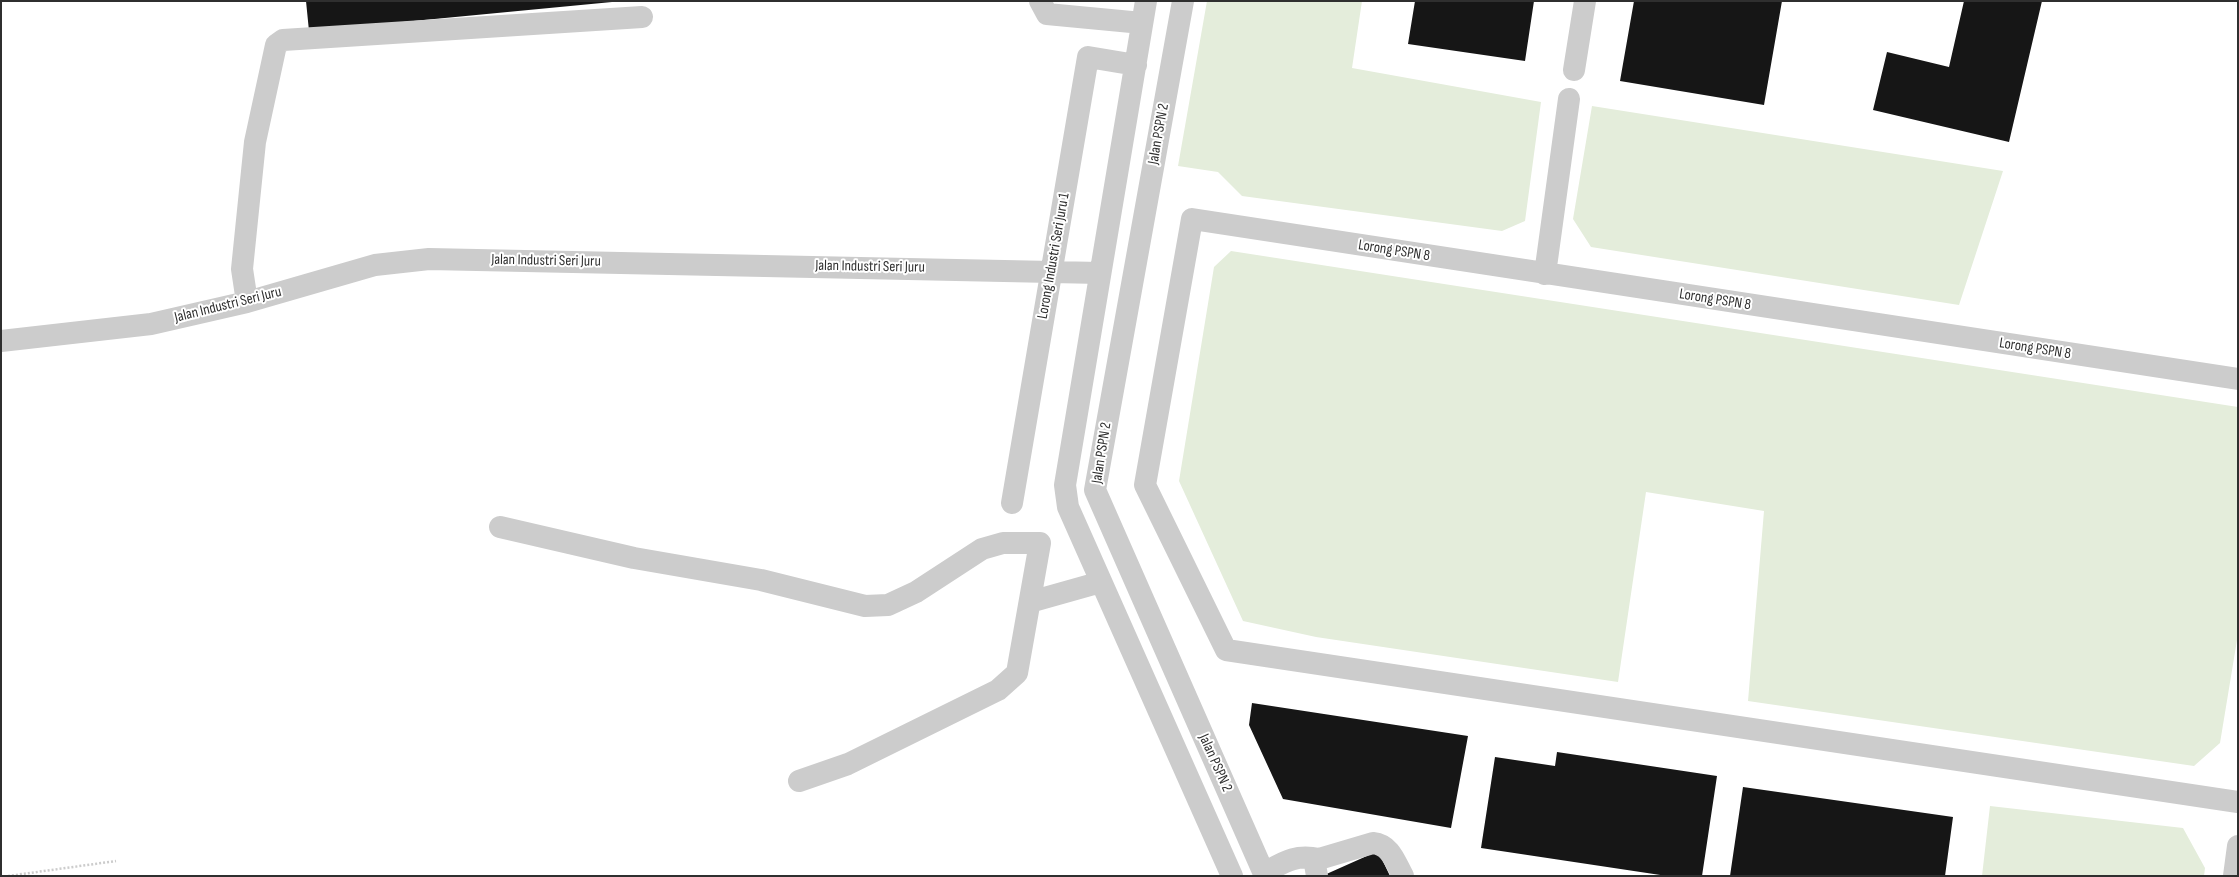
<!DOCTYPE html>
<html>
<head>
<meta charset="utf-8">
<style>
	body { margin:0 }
	#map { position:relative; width:2239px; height:877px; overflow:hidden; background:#fff; font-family:"Sofia Sans Condensed",sans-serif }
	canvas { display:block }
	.frame { position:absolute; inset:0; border:2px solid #2f2f2f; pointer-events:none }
</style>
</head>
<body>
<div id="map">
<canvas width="2239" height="877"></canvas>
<div class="frame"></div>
</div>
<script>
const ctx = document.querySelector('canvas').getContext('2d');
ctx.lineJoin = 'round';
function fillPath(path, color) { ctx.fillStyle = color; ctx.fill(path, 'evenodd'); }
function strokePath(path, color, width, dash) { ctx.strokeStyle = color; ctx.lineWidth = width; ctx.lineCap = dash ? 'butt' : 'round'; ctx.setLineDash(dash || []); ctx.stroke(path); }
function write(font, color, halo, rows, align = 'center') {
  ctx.font = font + ' "Sofia Sans Condensed",sans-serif'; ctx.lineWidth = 4; ctx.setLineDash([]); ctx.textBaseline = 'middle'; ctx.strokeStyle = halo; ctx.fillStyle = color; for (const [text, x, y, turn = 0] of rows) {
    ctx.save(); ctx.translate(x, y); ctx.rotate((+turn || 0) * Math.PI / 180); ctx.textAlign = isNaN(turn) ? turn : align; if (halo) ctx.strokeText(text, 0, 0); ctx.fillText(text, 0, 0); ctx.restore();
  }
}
const green = new Path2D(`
	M1207,1H1362L1352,68L1541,102L1525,221L1502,231L1242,196L1218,172L1178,166Z
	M1592,106L2003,171L1959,305L1591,247L1573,219Z
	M1231,251L2238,407V634L2220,743L2194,766L1748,701L1764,511L1646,492L1618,682L1316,637L1243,621L1179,481L1214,267Z
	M1990,806L2183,828L2205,868L2204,876H1982Z`);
const building = new Path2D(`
	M306,1H612V2L309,31Z
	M1415,1H1534L1525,61L1408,44Z
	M1634,1H1782L1764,105L1620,81Z
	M1964,1H2042L2009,142L1873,110L1887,52L1949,67Z
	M1252,703L1468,736L1451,828L1283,799L1249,725Z
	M1557,752L1717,776L1702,876H1667L1481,848L1495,757L1555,766Z
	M1743,787L1953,817L1945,876H1730Z
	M1378,851L1390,876H1322Z`);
const path = new Path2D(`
	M8,876L116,861`);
const minor = new Path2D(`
	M1040,1L1047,14L1142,23
	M1146,1L1065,485L1068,507L1232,876
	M1183,1L1095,490L1265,876
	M1574,70L1585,1
	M1545,274L1569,99
	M247,302L242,269L255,142L276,45L283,40L642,17
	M1,341L151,324L247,302L375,265L429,259L1100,273
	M2238,379L1192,219L1145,485L1226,650L2238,802
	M1012,503L1088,57L1136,65
	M500,527L634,558L761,580L865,606L888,605L916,592L982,549L1003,543H1040L1017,673L998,690L848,764L799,781
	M1030,602L1101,582
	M1264,873C1284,862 1295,854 1319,859
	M1317,876L1315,864L1319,859L1373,843C1391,845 1395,862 1403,876
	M2234,876L2238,846`);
const streetNames = [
	["Jalan PSPN 2",1159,134,-80],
	["Lorong PSPN 8",1394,251,9],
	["Lorong Industri Seri Juru 1",1054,256,-80],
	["Jalan Industri Seri Juru",546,261,1],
	["Jalan Industri Seri Juru",870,267,1],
	["Lorong PSPN 8",1715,300,9],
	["Jalan Industri Seri Juru",228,305,-14],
	["Lorong PSPN 8",2035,349,9],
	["Jalan PSPN 2",1102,453,-81],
	["Jalan PSPN 2",1215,763,66]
];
fillPath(green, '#e4eddb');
fillPath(building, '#161616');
strokePath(path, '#ccc', 2.5, [2, 2]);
strokePath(minor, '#ccc', 22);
write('15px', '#2f2f2f', '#fff', streetNames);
</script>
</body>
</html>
